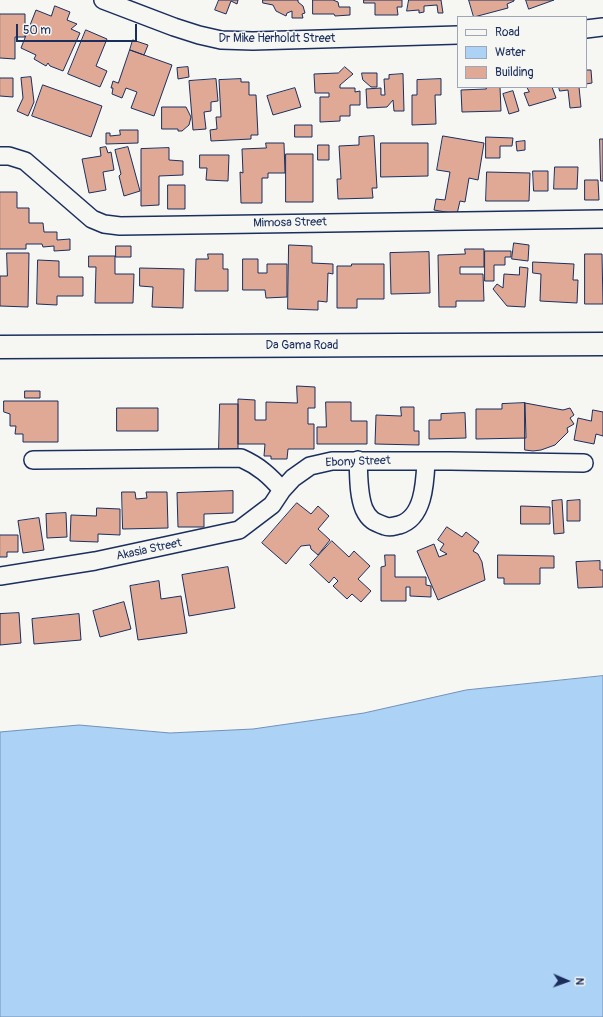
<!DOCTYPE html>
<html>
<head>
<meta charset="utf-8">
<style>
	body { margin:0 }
	#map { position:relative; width:603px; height:1017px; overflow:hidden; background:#f6f6f2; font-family:Pangolin,sans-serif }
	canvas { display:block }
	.legend { position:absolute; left:457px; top:16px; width:130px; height:72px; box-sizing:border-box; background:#f6f6f2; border:1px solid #9ea6b7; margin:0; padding:5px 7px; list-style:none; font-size:12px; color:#1b2f5e }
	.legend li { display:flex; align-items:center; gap:8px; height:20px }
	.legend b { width:20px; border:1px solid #9ea6b7 }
	.north { position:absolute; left:547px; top:961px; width:40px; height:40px; -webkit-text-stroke:3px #f6f6f2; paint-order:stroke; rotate:92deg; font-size:11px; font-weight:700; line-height:16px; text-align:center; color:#1b2f5e }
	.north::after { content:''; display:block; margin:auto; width:14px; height:18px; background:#1b2f5e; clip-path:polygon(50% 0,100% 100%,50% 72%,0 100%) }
	.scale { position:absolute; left:16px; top:24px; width:121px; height:18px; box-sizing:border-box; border:2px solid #1b2f5e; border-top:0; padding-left:5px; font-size:12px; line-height:14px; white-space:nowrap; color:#1b2f5e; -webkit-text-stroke:3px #f6f6f2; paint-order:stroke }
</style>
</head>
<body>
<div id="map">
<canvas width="603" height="1017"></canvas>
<ul class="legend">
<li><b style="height:5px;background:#f6f6f2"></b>Road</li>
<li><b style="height:11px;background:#acd2f5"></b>Water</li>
<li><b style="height:11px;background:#dfa996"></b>Building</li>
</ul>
<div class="north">N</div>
<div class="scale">50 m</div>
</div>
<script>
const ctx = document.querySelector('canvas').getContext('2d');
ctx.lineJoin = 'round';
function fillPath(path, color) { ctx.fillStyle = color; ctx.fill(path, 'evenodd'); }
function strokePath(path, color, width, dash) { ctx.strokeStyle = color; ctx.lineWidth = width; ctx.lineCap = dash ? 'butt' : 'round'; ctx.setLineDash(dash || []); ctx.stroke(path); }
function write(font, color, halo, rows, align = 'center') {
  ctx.font = font + ' Pangolin,sans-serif'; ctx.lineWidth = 3; ctx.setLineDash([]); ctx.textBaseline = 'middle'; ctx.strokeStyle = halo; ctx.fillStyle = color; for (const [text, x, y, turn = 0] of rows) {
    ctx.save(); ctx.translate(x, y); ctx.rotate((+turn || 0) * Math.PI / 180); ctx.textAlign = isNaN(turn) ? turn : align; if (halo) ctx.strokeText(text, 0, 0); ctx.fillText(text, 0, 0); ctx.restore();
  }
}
const water = new Path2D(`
	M603,676V1017H0V732L79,725L170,733L253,729L364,713L466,690Z`);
const building = new Path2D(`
	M219,0H238L237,4L231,1L226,14L215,10Z
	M263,0H298V2L303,6L305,13L302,14L303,18H292V11L287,13L286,16L276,11L273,5L263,3Z
	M313,0H333L338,2L339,7H350V15L335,16L334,14H313Z
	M364,0H402V7H397L398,15H375V3H364Z
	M409,0H441L443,13H438L437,5L424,6V12L419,13V10L407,11Z
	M469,0H514V1L507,4L508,8L474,17Z
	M526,0H554L529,9Z
	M55,6L70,12L67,20L77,24L71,29L80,33L63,71L50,66L48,63L46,66L34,59L36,55L21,48L36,10L51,16Z
	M0,14H25V37H15V59L0,58Z
	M86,30L107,39L96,66L107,71L100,87L68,74Z
	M133,40L148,45L144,55L130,50Z
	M130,50L172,65L154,116L131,108L137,92L126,88L122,98L112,94L113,88H111L113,81L118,83Z
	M188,67L189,77L178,79L177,68Z
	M345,67L353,74L340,85V88H355V92L360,91V105H350V116H340V121L320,122V97H329V93H315L314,74L338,73Z
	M586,70H591L592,83L586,84Z
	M362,73H377V87H371L363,80Z
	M403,74L404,111H394L393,100L387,107L367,108L366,89L381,88V95H385L384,79H389V75Z
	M31,77L34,102L28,116L17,111L23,98L21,78Z
	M0,78H13V97L0,96Z
	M216,79L218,101L211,102V111L204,112L206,129L193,130L189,81Z
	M241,79V82H249V95H256L258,135H251V139L211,141L210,130L217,129L216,117H221L219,80Z
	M441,79V95H435L436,124L412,125V95H417V80Z
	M43,85L102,106L91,137L32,116Z
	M486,87H500L501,111L462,112L461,90L486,89Z
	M527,87H552L556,98L529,106L524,93L529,92Z
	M559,87H579L581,107L570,108L568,90L560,91Z
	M295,88L301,107L273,115L267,96Z
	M513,91L519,111L509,114L503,94Z
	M162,107H186L191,117L189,125L182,131H178V129H162Z
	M295,125H312V137H295Z
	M120,130H138V143L106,144V133H110V136L120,135Z
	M374,136L377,188H372L373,198L338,199L337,179H341L339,146L359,145V137Z
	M443,136L484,143L478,180L469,178L465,202L460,201L457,214L434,210L436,199L445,200L450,172L437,170Z
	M486,137L513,138L512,146H500V158H486Z
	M600,139H603V181H601Z
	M525,141V150L517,151L516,142Z
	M266,143H284L285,173H268V178H262V203H241L240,172L243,173L242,149L266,148Z
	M381,143H428V176L381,177Z
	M318,145H329V160H318Z
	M106,147L108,153L111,152L114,170L103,172L106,190L89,193L82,159L101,156L100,148Z
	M128,147L140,191L124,196L119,176L121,174L115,150Z
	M169,148V160L183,161V175L159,176V205L141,206V149Z
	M286,154H313V202H286Z
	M200,155H229L228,181L206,180L207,168H200Z
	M555,167H578L577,189H554Z
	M533,171H548V191H534Z
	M487,172L530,173L529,201H486Z
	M585,180H598L599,200H585Z
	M168,185H185V209H168Z
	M0,192H17V208H29V223H43L44,232H57V240L70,239V250L54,251V246L43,247L42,244H26V249H0Z
	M514,243L529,245L528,261L512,259Z
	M289,245L312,246V263L333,264V274L328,273L327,302L318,301V310L288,309Z
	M116,246H131V257H116Z
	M465,249H484V267H460V274H483L484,301H456V307H439L438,255L465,254Z
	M485,251H511V257H505V265H494V281H485Z
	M429,252L430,293L391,294L390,253Z
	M7,253H29L28,307L0,306V276H7Z
	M208,254H223V269H228V291H195L196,259H208Z
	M585,254H602L603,304H585Z
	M89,256H115V274H134L133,303H95L96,267H89Z
	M243,259H258V273H267V264H287V297L266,298L265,290H243Z
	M38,260L59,261V277H83V296H57V305L37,304Z
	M533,262L574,264L573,280H578L577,303L540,301L541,274L533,273Z
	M352,264H384V299H357V308H337V266H351Z
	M520,267L528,268L525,307L507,306L493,289L497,284L503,288L504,274L519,275Z
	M140,268L184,269L183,308L152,307L153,287L140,286Z
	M297,386L315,387V408H308V424H314V449H288L287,459H271V456H264L265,444H238V399L255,400V420H266V402L297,403Z
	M25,391H40V398H25Z
	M4,401H58V442H23V434H15L16,426H10V414L4,412Z
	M326,402H351V421H367V444H317V427H326Z
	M525,403L563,410L570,408L574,415L570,418L574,424L567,428L568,432L555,445L541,450L533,451L525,450Z
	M525,403L526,438L476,439V409H502V404Z
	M220,404H238V450H219Z
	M401,407H414V431H419V445L375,444L376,415L401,416Z
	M117,408H158V431H117Z
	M593,410L603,412V436L596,434L594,444L574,440L578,418L591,421Z
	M465,413L466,438L429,439V420H441V414Z
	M233,491V513L204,514V527H178L177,493Z
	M122,492H135L136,499L147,498L146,492H167L168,528L123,529Z
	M562,500L564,533L554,534L552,501Z
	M580,500V521H567V501Z
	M297,503L311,514L318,506L329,516L318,529L330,540L318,555L311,549L310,545L301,546L286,564L262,543Z
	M521,506L550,507V524H521Z
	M97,508L120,509V535L98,534V542L70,541L71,515L96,516Z
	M66,513L67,537L47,538L46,514Z
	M39,518L44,550L23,553L18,521Z
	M447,527L462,537L466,532L479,542L473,551L478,554L482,562L485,580L438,600L417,551L434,544L439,557L447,554L440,550L444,544L438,540Z
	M0,535H18V552H7V557H0Z
	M332,541L349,557L354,551L370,566L358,579L371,591L361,602L352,594L347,599L333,586L338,581L334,577L329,583L310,565Z
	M385,555H395V577H426V585L431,586V597L410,596V587H406V601H381V567L385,566Z
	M498,555L554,556V568H540V584H504V578H498Z
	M600,561V570H603V587L578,588L576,562Z
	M228,567L235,608L189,616L182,575Z
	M159,581L161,599L181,596L187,633L138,640L130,586Z
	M124,602L131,629L100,637L93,611Z
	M19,613L21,643L0,645V614Z
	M79,614L81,640L34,644L32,619Z`);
const street = new Path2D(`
	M103,0L174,27L199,35L221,40L253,41L458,35
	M586,29L603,27
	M0,156H9L25,161L92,219L104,224L120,226L603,219
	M33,460L241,458C259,466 270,476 282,490L293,478L310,466L332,461H450L584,463
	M358,460C359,476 358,494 364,509C369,520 374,522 385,526C390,528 394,526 399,525C424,518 425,482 426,461
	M0,576L95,561L239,530L272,505L282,490`);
const secondary = new Path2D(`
	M0,347L603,344`);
const streetNames = [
	["Dr Mike Herholdt Street",277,39],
	["Mimosa Street",290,223,-1],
	["Da Gama Road",302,346],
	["Ebony Street",358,462,-2],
	["Akasia Street",149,550,-12]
];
fillPath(water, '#acd2f5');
strokePath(water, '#7291b9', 1);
fillPath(building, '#dfa996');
strokePath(building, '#1b2f5e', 1);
strokePath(street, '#1b2f5e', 20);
strokePath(secondary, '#1b2f5e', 25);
strokePath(street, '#f6f6f2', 17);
strokePath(secondary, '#f6f6f2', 22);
write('12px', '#1b2f5e', '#f6f6f2', streetNames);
</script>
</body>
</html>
